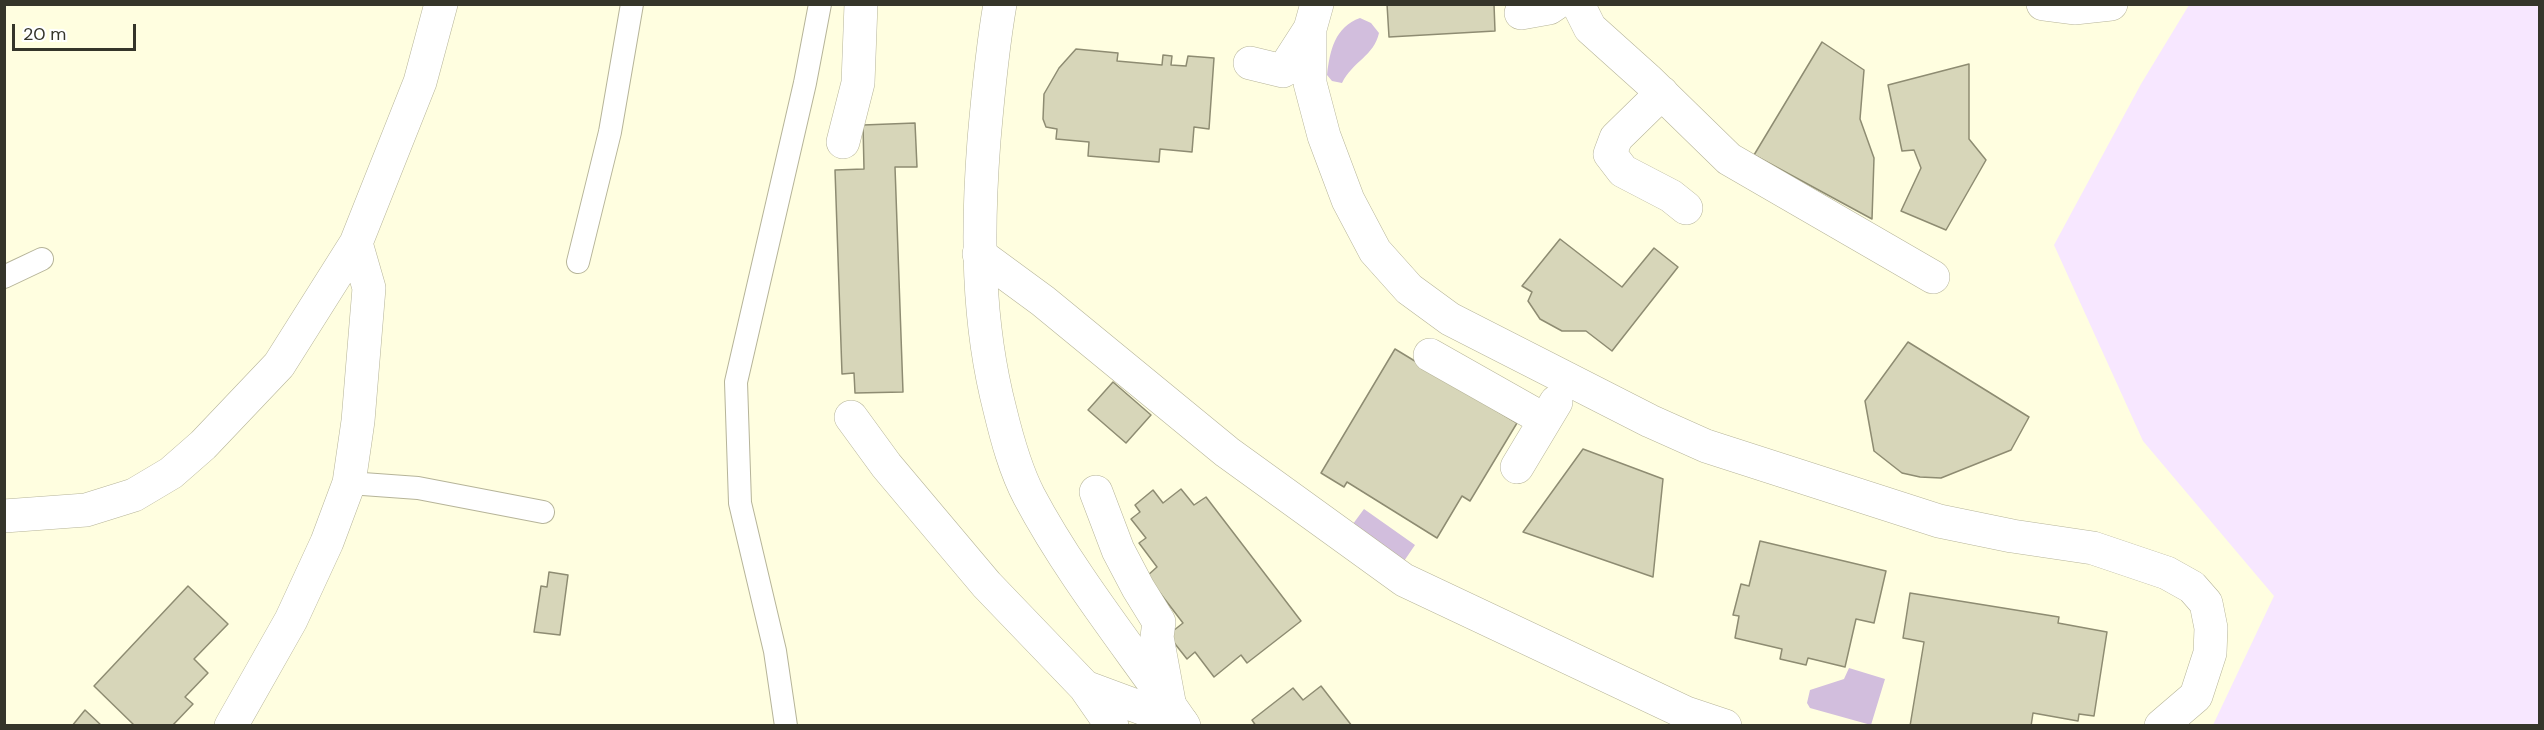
<!DOCTYPE html>
<html>
<head>
<meta charset="utf-8">
<style>
	body { margin:0 }
	#map { position:relative; width:2544px; height:730px; overflow:hidden; background:#fffee0; font-family:"DM Sans",sans-serif }
	canvas { display:block }
	.frame { position:absolute; inset:0; border:6px solid #35352a; pointer-events:none }
	.scale { position:absolute; left:12px; top:24px; width:124px; height:27px; box-sizing:border-box; border:3px solid #35352a; border-top:0; padding-left:8px; font-size:18px; line-height:21px; white-space:nowrap; color:#35352a; -webkit-text-stroke:4px #fff; paint-order:stroke }
</style>
</head>
<body>
<div id="map">
<canvas width="2544" height="730"></canvas>
<div class="frame"></div>
<div class="scale">20 m</div>
</div>
<script>
const ctx = document.querySelector('canvas').getContext('2d');
ctx.lineJoin = 'round';
function fillPath(path, color) { ctx.fillStyle = color; ctx.fill(path, 'evenodd'); }
function strokePath(path, color, width, dash) { ctx.strokeStyle = color; ctx.lineWidth = width; ctx.lineCap = dash ? 'butt' : 'round'; ctx.setLineDash(dash || []); ctx.stroke(path); }
const green = new Path2D(`
	M2189,5H2539V725H2213L2274,596L2143,441L2054,245L2141,84Z`);
const water = new Path2D(`
	M1360,18L1371,23L1379,33C1374,56 1353,61 1342,83L1332,81L1327,75C1330,50 1335,27 1360,18Z
	M1364,509L1415,545L1402,564L1350,528Z
	M1849,668L1885,679L1871,725L1810,708L1807,703L1810,690L1844,679Z`);
const building = new Path2D(`
	M1387,4H1494L1495,31L1389,37Z
	M1822,42L1864,70L1860,119L1874,158L1872,219L1754,155Z
	M1076,49L1118,53L1117,61L1162,65L1163,55L1172,56L1171,65L1186,66L1188,56L1214,58L1209,129L1194,127L1192,152L1160,149L1159,162L1088,156L1089,142L1056,139L1057,129L1046,127L1043,119L1044,94L1059,68Z
	M1969,64V139L1986,160L1946,230L1901,211L1921,168L1914,150L1902,151L1888,85Z
	M915,123L917,167H895L903,392L855,393L854,373L842,374L835,170L864,169L863,125Z
	M1560,239L1622,287L1654,248L1678,267L1612,351L1586,331H1562L1540,319L1528,301L1532,292L1522,286Z
	M1908,342L2029,417L2011,450L1941,478L1920,477L1902,473L1874,451L1865,401Z
	M1395,349L1517,423L1470,501L1462,496L1437,538L1347,482L1344,487L1321,473Z
	M1113,382L1151,415L1126,443L1088,410Z
	M1583,449L1663,479L1653,577L1523,532Z
	M1181,489L1194,505L1206,497L1301,621L1247,663L1241,655L1214,677L1195,652L1187,659L1168,635L1183,623L1147,576L1157,567L1139,543L1146,538L1131,519L1140,512L1135,505L1153,490L1163,503Z
	M1760,541L1886,571L1874,623L1856,619L1845,667L1808,658L1806,665L1780,659L1782,649L1735,638L1739,616L1733,615L1741,584L1749,586Z
	M549,572L568,575L560,635L534,632L541,586L547,587Z
	M188,586L228,624L194,659L208,673L185,697L193,704L172,726H135L94,686Z
	M1910,593L2059,617L2058,623L2107,632L2094,716L2079,714L2078,721L2033,713L2031,726H1910L1924,642L1903,638Z
	M1321,686L1352,726H1256L1252,720L1293,688L1303,700Z
	M85,710L102,726H72Z`);
const lane = new Path2D(`
	M578,262L610,132L632,4
	M4,277L42,259
	M349,483L418,488L543,512
	M786,726L775,651L740,503L736,382L805,83L820,4`);
const street = new Path2D(`
	M1317,4L1310,29V83L1324,136L1348,200L1375,251L1409,289L1450,319L1650,421L1706,446L1939,521L2012,536L2093,548L2167,573L2192,587L2206,603L2211,628L2210,653L2196,696L2161,726
	M1578,4L1590,28L1649,81L1729,159L1933,277
	M2043,4L2074,8L2111,4
	M1521,13L1549,8L1555,4
	M1250,63L1283,71L1310,29
	M1662,93L1616,138L1610,154L1623,171L1671,196L1686,208
	M843,142L858,83L861,4
	M979,254L1043,301L1227,452L1404,580L1686,713L1725,726
	M1430,355L1545,420
	M851,417L886,465L987,585L1085,687L1182,723
	M1517,467L1556,402
	M1096,492L1118,550L1138,588L1159,622L1157,637L1170,707
	M4,516L86,510L134,495L171,473L203,445L279,365L356,243L420,82L441,4
	M1085,687L1112,726
	M231,726L291,620L327,542L349,483L358,421L369,288L356,243`);
const secondary = new Path2D(`
	M1000,4C992,50 988,94 984,140C977,231 977,321 1000,410C1007,439 1015,469 1029,496C1072,577 1132,650 1184,726`);
fillPath(green, '#f7e7ff');
fillPath(water, '#d2bedd');
fillPath(building, '#d7d6b9');
strokePath(building, '#8e8c72', 1.5);
strokePath(lane, '#b6b499', 24);
strokePath(street, '#b6b499', 34);
strokePath(secondary, '#b6b499', 34);
strokePath(lane, '#fff', 22);
strokePath(street, '#fff', 33);
strokePath(secondary, '#fff', 33);
</script>
</body>
</html>
